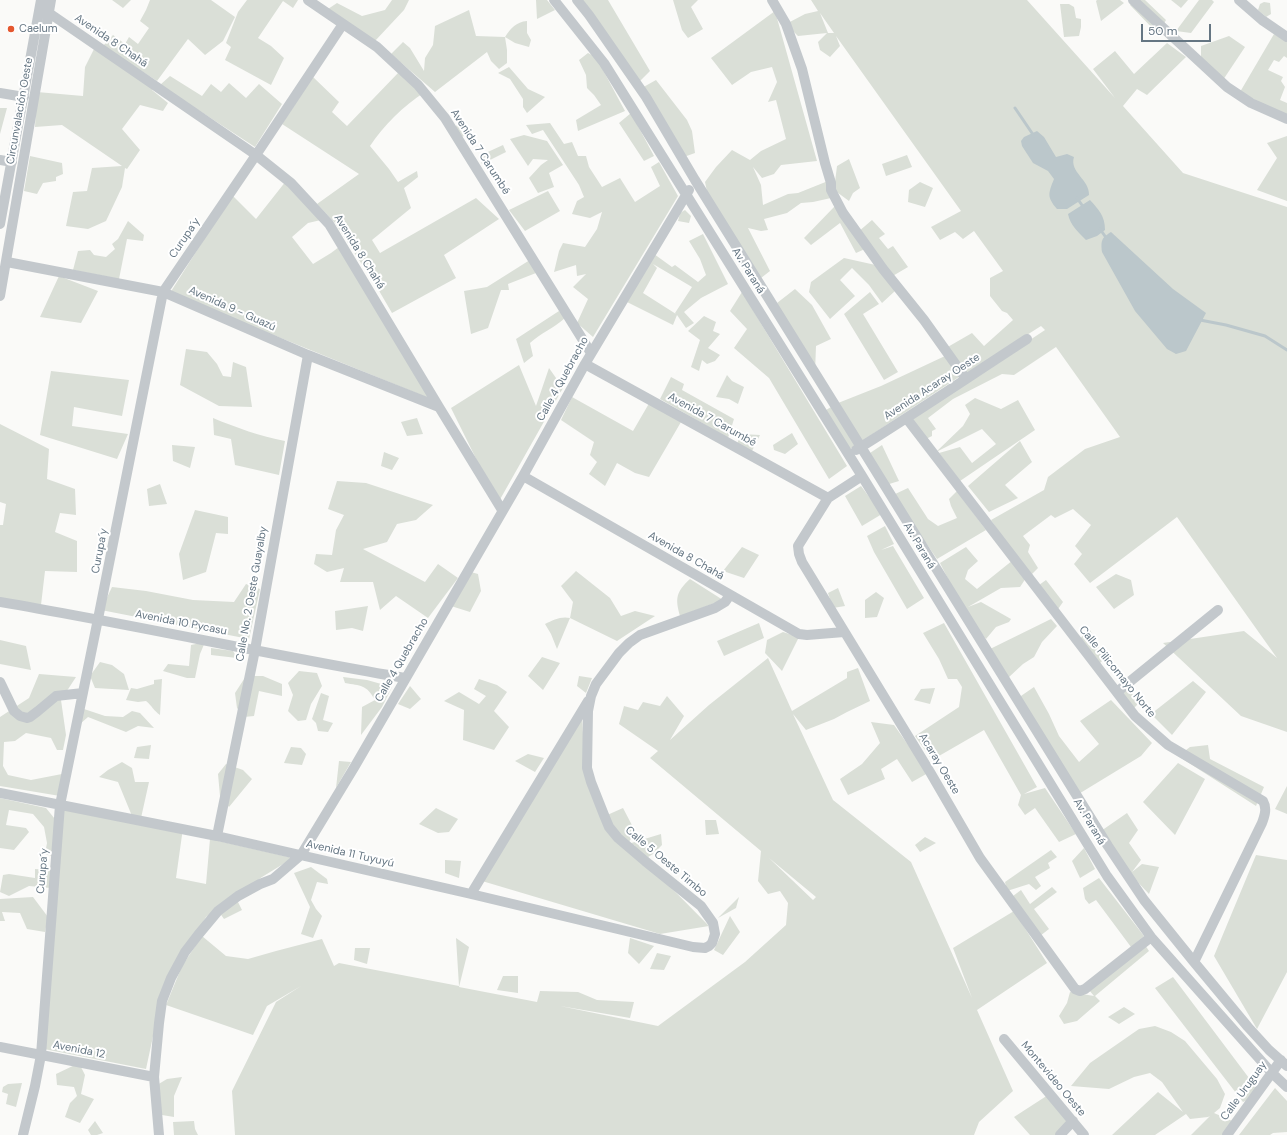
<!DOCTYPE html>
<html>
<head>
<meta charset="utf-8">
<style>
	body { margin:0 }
	#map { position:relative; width:1287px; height:1135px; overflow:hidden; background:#fafaf8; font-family:"DM Sans",sans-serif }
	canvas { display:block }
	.scale { position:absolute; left:1141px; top:24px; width:70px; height:18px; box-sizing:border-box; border:2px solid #657683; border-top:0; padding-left:5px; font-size:12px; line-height:14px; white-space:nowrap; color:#657683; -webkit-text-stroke:3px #fff; paint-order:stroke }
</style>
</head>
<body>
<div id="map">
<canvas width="1287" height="1135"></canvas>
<div class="scale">50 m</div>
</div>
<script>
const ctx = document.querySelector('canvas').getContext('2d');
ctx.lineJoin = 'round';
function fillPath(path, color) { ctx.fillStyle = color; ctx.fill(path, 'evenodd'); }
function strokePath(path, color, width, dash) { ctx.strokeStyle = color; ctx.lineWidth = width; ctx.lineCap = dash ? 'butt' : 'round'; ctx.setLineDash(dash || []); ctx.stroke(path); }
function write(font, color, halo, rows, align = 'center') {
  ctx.font = font + ' "DM Sans",sans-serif'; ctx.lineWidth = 4; ctx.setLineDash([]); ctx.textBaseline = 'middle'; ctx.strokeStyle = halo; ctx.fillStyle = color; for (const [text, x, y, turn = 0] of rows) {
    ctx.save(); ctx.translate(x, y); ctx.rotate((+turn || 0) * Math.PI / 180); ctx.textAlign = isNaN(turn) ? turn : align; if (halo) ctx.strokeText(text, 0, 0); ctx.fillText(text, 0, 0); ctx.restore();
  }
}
const green = new Path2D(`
	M112,0H131L123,8Z
	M150,0H211L235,17L223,41L205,55L188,39L157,81L103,46L113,35L125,44L129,37L138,44L149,28L140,21L146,10Z
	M247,0H298L293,8L283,1L258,38L271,46L284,58L271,85L225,60L231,47L226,43L238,12Z
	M392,0H409L404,10L375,41L328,9L337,3L362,16L385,10Z
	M536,0H547L555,10L537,19Z
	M580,0H608L650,71L639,82Z
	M673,0H698L691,7L703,29L688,38L682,30Z
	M811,0H1027L1115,98L1093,69L1115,51L1134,74L1167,43L1186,57L1147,95L1137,89L1123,106L1183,173L1287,207V732L1241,716L1163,643L1244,631L1277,658L1177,517L1090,583L1074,564L1082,554L1075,546L1091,525L1073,509L1055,518L1051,515L1023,536L1030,545L1028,552L1038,568L1032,574L1039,585L1046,580L1063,602L1056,612L1007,544L991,520L1044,490L1048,477L1085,449L1120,437L1056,347L1014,375L1002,374L953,399L928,418L936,429L932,431V436L926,439L912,418L1045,330L1041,326L967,373L946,348L972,333L984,346L1013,320L1007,313L1002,311L990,296V278L1003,271L974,231L963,239L955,232L940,240L931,227L961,211L836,36L840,46L830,57L820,50L818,42L827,33L798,36L786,24L805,14L818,11ZM820,13L834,33H828Z
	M1097,0H1120L1124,3L1101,21L1096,1Z
	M1135,0H1145L1166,20L1158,34L1130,5Z
	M1171,0H1188L1181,8Z
	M1199,0H1212L1214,2L1191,33L1176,31Z
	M1264,2L1270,3L1271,14L1266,17L1258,10L1260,4Z
	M1060,4H1069L1074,7L1076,18L1081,19V27L1079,36L1064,37Z
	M469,10L476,36L505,37C511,28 516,22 527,21V33L531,40L529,47L515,43L505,37L507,50V63L499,69L491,61L487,52L435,92L391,54L403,42L410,48L424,71L425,58L433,45L435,26Z
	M775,11L817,161L781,165L774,174L762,178L753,167L761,185L763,205L788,194L798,193L828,181L831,198L813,202L801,203L787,213L764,219L768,230L761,231L748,228L770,271L761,278L709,201L705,182L716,167L732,150L750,160L761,151L786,139L776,100L768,102L777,82L772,67L751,72L732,85L711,58Z
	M1274,34L1287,42V58L1284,56L1279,62L1274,60L1268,70L1283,77L1281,81L1285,87L1280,100L1287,103V116L1240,92Z
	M1229,36L1245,47L1223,80L1201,61V46Z
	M95,47L154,87L152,90L168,103L163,111L140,105L122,129L140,150L127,169L125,168L122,187L106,221L88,229L66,226L73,192L87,191L92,168L122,166L62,125L35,127L37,92L83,96L85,67Z
	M588,53L596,57L625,111L578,131L576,120L601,105L594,95L587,88L586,75L579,60Z
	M509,67L528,89L545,97L527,113L523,107V99L510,79L498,73Z
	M398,73L425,92C403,106 384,125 370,146L389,169L398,182L417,171L418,177L404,188L411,208L372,240L380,253L476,198L499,219L444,255L456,278L392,313L364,265L363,266L335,223L317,204L359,174L282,124L313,77L339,102L332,112L347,126Z
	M170,76L202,96L211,84L221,92L229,83L246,98L259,84L282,104L255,147L160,85Z
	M656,80L687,120L692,131L695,153L681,158L640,89Z
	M0,108H7L0,134Z
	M631,113L654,156L644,161L619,123Z
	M462,120L470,132L462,137L455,127Z
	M550,123L564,144L572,142L578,156H586L589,167L602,187L620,178L635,202L660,186L651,167L659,162L678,196L593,337L577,323L588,299L573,287L586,274L577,276L576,265L554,272L559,251L563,243L585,247L597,229L602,212L590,218L572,214L577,201L584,197L579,185L543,130L532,134L526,125Z
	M524,135L547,141L563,165L549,173L554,187L538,193L529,178L541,165L548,160L533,159L528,166L510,139Z
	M1287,136V201L1257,190L1277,158L1267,143Z
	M503,145L506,152L482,164L479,156Z
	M907,155L912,167L886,176L882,164Z
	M30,156L62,163L63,174L56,177V181L43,183L37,194L24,191Z
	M849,159L860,188L853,193L849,201L834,190L837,166Z
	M286,181L321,220L308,223L292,237L313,264L331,253L339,247L431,399L170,293L232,195L256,219Z
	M920,182L933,188L925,207L908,202L909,190Z
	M548,191L560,211L525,231L509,210Z
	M835,206L865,249L856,253L840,223L811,245L804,238Z
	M685,210L691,216L689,223L678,221L680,213Z
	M872,220L885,234L879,238L888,249L893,246L908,267L891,277L858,232Z
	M128,221L144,235L143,241L127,239L119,279L73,270L78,251L90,250L94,255L106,257L115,249L112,244L118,239Z
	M703,234L728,284L701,298L684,312L694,323L686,328L677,315L673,325L625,301L654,254L672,267L675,265L698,282L706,275L700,259L689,241ZM653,264L692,287L675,313L676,314L643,293L657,268Z
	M533,258L536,273L508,284L509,290H501L488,328L471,334L464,291L487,287Z
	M844,258L880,266L895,291L882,303L869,285L852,268L840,280L855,296L830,319L809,292L811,282Z
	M59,276L98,291L81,323L40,317Z
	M795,289L812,305L831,339L816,346L815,373L777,303Z
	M742,292L847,466L829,479L769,378L734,348L747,329L730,311Z
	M870,292L879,304L863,314L898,372L884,380L844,314Z
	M559,311L565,318C554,328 541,333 530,343L533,356L524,363L516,339Z
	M704,316L716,322L713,331L720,334L708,348L720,355L715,361L707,364L702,360L699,371L691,367L700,340L688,331Z
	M186,349L207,352L217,364L223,376L231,377L233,362L246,367L252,407L219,406L180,385Z
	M945,356L959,377L847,451L826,410L838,403L881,386Z
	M519,365L536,406L549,368L563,388L498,503L451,408Z
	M51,371L129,380L122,416L74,407L72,426L128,434L117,459L40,435Z
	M727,375L732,381L744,387L738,404L729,399L716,397Z
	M671,377L684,384L682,390L734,419L728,438L660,399Z
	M572,397L633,431L651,400L681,422L649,477L635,473L617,463L605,486L589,474L597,462L590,455L594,442L561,420Z
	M975,398L1001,409L1018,400L1035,430L960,481L939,453L960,447L972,463L996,444L982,429L936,452L963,426L970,414L965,405Z
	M213,418C237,428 260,436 285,441L279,475L235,465L231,439L214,435Z
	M417,418L423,434L407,436L401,422Z
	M0,424L49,449L47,479L75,489L76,515L60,513L55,532L77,541V572L45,571L41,605L0,598V525H3L6,504L0,502Z
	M792,433L798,444L785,454L774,450L773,445Z
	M741,434L760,435L752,451L737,444Z
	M1020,441L1032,462L1005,485L1018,498L989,512L968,486Z
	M172,445L195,447L190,468L173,461Z
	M882,445L899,481L886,485L870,453Z
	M384,452L399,458L392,470L381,466Z
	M337,481L366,483L433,505L416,520L397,524L387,542L363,549L425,582L438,564L458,578L428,618L396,596L380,610L373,582H340L344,568L327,572L314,564L316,554L332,555L336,530L344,515L328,509Z
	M160,484L167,504L149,506L147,489Z
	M861,486L882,514L862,526L845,496Z
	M908,488L928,519L938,526L957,518L951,506L949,499L957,491L986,530L937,559L893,495Z
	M195,510L228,517V534L216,533L206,572L183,580L179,554Z
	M885,526L894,544L881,550L893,546L924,598L907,609L874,552L867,536Z
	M742,547L759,555L744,578L723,571Z
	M966,547L978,561L968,570L965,579L977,589L1013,560L1026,578L1020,587L1001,588L968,607L981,602L1011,619L1009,622L996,627L986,639L963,609L940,563Z
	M576,571L610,598L621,616L635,611L655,616L617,641L570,618L557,649L551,634L545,624C553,620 561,616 570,618L573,602L561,586Z
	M471,572L478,574L481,591L470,612L451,606Z
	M1116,574L1131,580L1134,595L1114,609L1096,587Z
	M690,579L723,600L680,616C675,598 676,592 690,579Z
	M246,584L260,589L249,639L101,610L112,587L146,591L193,600L234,602Z
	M838,588L845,606L833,608L828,593Z
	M876,592L884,598L877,617L865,618V600Z
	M368,606L363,631L352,628L336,630L335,611Z
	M1051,619L1057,626L1042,642L1034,657L1023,664L1008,678L990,649Z
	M759,623L764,638L724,656L717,641Z
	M944,623L1037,787L1024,794L1045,788L1076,834L1059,842L1035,808L1025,815L1018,805L1021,795L984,730L932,760L915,736L959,707L962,687L957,679H948L939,659L923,633Z
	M1089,628L1105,658L1099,664L1079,640Z
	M783,632L799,637L782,671L765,653L767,640Z
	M0,640L26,646L31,670L0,664Z
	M205,642L200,654L195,678H187L163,671L168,664L189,666L191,645Z
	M211,648L233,651L237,658L211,655Z
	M542,657L560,663L543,690L528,676Z
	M768,658L792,711L847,678V672L858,668L870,701L847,712L834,719L806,730L793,714L833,800L911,862L972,998L953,948L1014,911L1047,963L977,1010L1013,1091L979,1122L974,1135H235L232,1091L276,1002L301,986L267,1006L253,1035L166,1005L182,966L202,936L226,956L248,959L276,951L322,939L334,966L339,963L459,986L456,938L469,947L459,987L537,1002L540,991L578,992L597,1000L634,1002L630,1018L560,1006L658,1026L745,962L786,925L788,903L780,891L768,894L758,881L761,851L650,758L658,751L619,724L624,706L638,710L643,702L660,706L667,696L684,716L670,740L709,705ZM769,858L816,897L813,900Z
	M100,662L112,665L124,674L129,690L95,688L90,676Z
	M299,671L317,673L322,686L311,704L306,720L298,721L288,711L293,695L288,683Z
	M39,674L76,677L61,700L66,735L63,750H57L51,738L26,733L15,741L4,742L3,766L8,775L31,780L62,774L60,796L0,786V717L29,698Z
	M246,676H263L282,684V696L259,691L254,716L244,717L237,708L235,693Z
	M579,676L592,678L586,693L577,686Z
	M343,677L367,680L392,687L382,707L361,735L362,707L375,700C366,684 361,686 345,683Z
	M162,679L160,715C154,711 152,706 146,701L138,702L126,700L131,688L137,689L154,684V680Z
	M479,679L497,685L507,692L494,711L509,727L494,750L463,740L464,710L444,701L459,692L479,704L486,696L474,689Z
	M1193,681L1206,692L1172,735L1151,714Z
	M410,686L421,699L410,709L398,704Z
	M1034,687L1049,714L1059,736L1079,762L1099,744L1080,721L1111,700L1152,743L1141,756L1077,795L1018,698Z
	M1126,687L1140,702L1132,710L1118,690Z
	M935,688L930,704L914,700L921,689Z
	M321,693L329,696L323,720L333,723L328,732L318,731L316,723L312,719Z
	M84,709L105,716L123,717L132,711L140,713L154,728L138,726L126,732L88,717L80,724Z
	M582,713L585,776L605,816L623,808L635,831L628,844L661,834L662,845L653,854L645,859L634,845H629L709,926L660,934L482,881Z
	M871,722L894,725L928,773L912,782L897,759L881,769L885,779L848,795L840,779L862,764L880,743Z
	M151,745L149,759L134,758L137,747Z
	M1208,745L1210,759L1264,787L1256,806L1178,756L1190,747Z
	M291,747L301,748L306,754L302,765L284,763Z
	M528,754L544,758L535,772L515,761Z
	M339,761L351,762L336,788Z
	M122,762L132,768L135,782H149L141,818L132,816L118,782L99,777L108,770Z
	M1178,763L1205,779L1175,835L1143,802Z
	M226,764L243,770L252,779L229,807L220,796L218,774Z
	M1287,786V814L1275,809Z
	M0,798L46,808L59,824L52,856L45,854L47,843L44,827L33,814L9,810L6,825L26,828L29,832L14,850L0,848Z
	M436,808L458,819L449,832L438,833L419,824Z
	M63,810L183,828L176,878L206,884L210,839L293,858L262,877L206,917L164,985L146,1069L44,1049Z
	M1127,813L1138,830L1129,843L1141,860L1132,872L1142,864L1159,867L1149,894L1130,874L1101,831Z
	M705,820H716L719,834L706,835Z
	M925,837L936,843L920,852L915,845Z
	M1084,848L1095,869L1080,878L1072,861Z
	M1051,850L1057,857L1048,863L1050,868L1035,877L1041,886L1036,890L1029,884L1007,891L1005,882Z
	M1256,855L1287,860V972L1257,1029L1214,956Z
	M445,860L461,861L459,878L445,873Z
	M311,867L327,879L328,884L317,882L311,900L316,909L322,916L313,938L301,934L310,907L294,873Z
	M35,869L50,870L51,888L29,886L9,896L0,892L3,875L9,874L35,878Z
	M1099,878L1144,936L1131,947L1096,900L1089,904L1085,899L1083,888Z
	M1052,887L1057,892L1034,909L1049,929L1040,936L1013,896L1021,890L1030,904Z
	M33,897L48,917L45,932L27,929L20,913L2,912L5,921H0V899Z
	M739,897L736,908L718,918Z
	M236,898L242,910L224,919L219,912Z
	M730,916L740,932L723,955L714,950Z
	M630,938L654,946L639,964L628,953Z
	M1145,945L1149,951L1095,996L1100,1001L1077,1021L1064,1024L1059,1016L1067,1003L1070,992L1094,996L1089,990Z
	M355,948H370L367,964L354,960Z
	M657,953L671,956L664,970L650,969Z
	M503,976H518V993L497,990Z
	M1173,977L1261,1094L1243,1102L1155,988Z
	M1124,1007L1135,1014L1119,1024L1108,1017Z
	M1155,1026L1171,1032L1185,1041L1217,1079L1225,1094L1220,1108L1214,1113L1237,1123L1229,1135H1191L1210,1116L1208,1117L1190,1119L1186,1114L1155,1135H1112L1158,1092L1183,1112L1162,1082L1150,1073L1134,1077L1109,1089L1071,1086L1090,1063L1139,1029Z
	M79,1063L85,1075L81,1094L94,1099L80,1123L65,1117L70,1103L77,1096L74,1087L57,1085L56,1074Z
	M182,1077L174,1096V1117L156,1114L157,1085L167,1079Z
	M8,1084L22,1083L16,1107L6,1104L8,1094L2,1092L3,1087Z
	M1275,1088L1287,1101V1132L1273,1133L1270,1135H1239Z
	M1048,1095L1070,1121L1057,1135H1030L1014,1117Z
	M95,1121L103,1133L97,1135H91L88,1130Z
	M194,1121L195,1129L198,1135H174L173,1122Z`);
const water = new Path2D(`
	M1037,131L1044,137L1056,157L1067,154L1074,157C1069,172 1090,180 1089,195L1067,209H1057C1047,197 1048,194 1054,179L1048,171L1033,163L1022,146L1021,141L1024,137Z
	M1090,200C1099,210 1105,216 1105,230L1097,236L1086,240C1079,233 1070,225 1068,214Z
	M1111,232L1173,289L1206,313L1186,351L1176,354L1167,349L1135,311L1102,252C1101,241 1101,238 1111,232Z`);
const stream = new Path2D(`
	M1015,108L1034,136
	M1077,198L1084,208
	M1100,229L1107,239
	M1200,320L1226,325L1265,336L1287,350`);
const minor = new Path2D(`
	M308,0L377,47L418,85L445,118L591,353
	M554,0L604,63L862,476L1107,876L1151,937L1272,1073L1287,1087
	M577,0L589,15L646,97L695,180L861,447L1108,846L1144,900L1194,962L1248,1027L1269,1050L1287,1066
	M772,0L786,24L802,69L825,163L831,183V190L843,213L883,269L924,320L966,379
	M1133,0L1227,87L1251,103L1287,119
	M1239,0L1262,20L1287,37
	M49,13L256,155L291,183L329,224L439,407L502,510
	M0,93L24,97
	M0,160L12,162
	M0,224L41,0
	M7,262L163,292L308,355L439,407
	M0,296L51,0
	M585,364L828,498
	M907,419L1135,716L1168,745L1263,801C1267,808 1265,815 1262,823L1194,962
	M856,450C914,414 970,376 1027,339
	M523,476L799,634L807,635L844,632
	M862,476L828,498L798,546L799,554L802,562L930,772L980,858L1075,989L1080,991L1085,989L1151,937
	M0,602C135,625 270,655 405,678
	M0,682L14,711L20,716L27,718L30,717L38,711L56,696L83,693
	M1117,692L1218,610
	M0,793L217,836L471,894L693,947L705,948L709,946L712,943L715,934L713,923L701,906L645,861L618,838L609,827L604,815L591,782L587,768L588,711L591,696L596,684L619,653L629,643L640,635L715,608L725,602L730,595
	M217,836L255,650L308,355
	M471,894L588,701
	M1004,1039L1084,1135
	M0,1047L154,1077
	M23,1135L35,1086L41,1055L60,805L98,619L163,292L256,155L343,24
	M159,1135L154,1077L159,1023L162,1001L171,978L185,952L198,935L218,911L238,896L260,884L273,879L301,855L355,766L523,476L585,364L689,190
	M1060,1135L1073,1121
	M1227,1135L1281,1060`);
const markers = [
	[11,29,4,"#e4572e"]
];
const poiNames = [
	["Caelum",19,29]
];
const streetNames = [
	["Avenida 8 Chahá",111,41,34],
	["Circunvalación Oeste",20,111,-80],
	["Avenida 7 Carumbé",480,152,57],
	["Curupa´y",185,238,-56],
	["Avenida 8 Chahá",359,252,58],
	["Av. Paraná",748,271,58],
	["Avenida 9 - Guazú",232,309,24],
	["Calle 4 Quebracho",563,379,-61],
	["Avenida Acaray Oeste",932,387,-33],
	["Avenida 7 Carumbé",712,420,29],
	["Av. Paraná",919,546,59],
	["Curupa´y",100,551,-79],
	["Avenida 8 Chahá",686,556,30],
	["Calle No. 2 Oeste Guayalby",252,594,-80],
	["Avenida 10 Pycasu",181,623,11],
	["Calle 4 Quebracho",402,660,-60],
	["Calle Pilicomayo Norte",1117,672,51],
	["Acaray Oeste",939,764,59],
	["Av. Paraná",1089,822,59],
	["Avenida 11 Tuyuyú",350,854,13],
	["Calle 5 Oeste Timbo",666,862,40],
	["Curupa´y",43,871,-85],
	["Avenida 12",79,1050,11],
	["Montevideo Oeste",1053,1079,50],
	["Calle Uruguay",1244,1091,-54]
];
fillPath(green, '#dadfd7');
fillPath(water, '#bbc7cb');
strokePath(stream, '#bbc7cb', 3);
strokePath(minor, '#c3c8cc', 10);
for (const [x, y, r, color] of markers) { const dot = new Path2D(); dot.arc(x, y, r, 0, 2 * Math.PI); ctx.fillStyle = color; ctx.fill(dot); strokePath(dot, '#fff', 1.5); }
write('11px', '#657683', '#fff', poiNames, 'left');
write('11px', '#657683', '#fff', streetNames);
</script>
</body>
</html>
